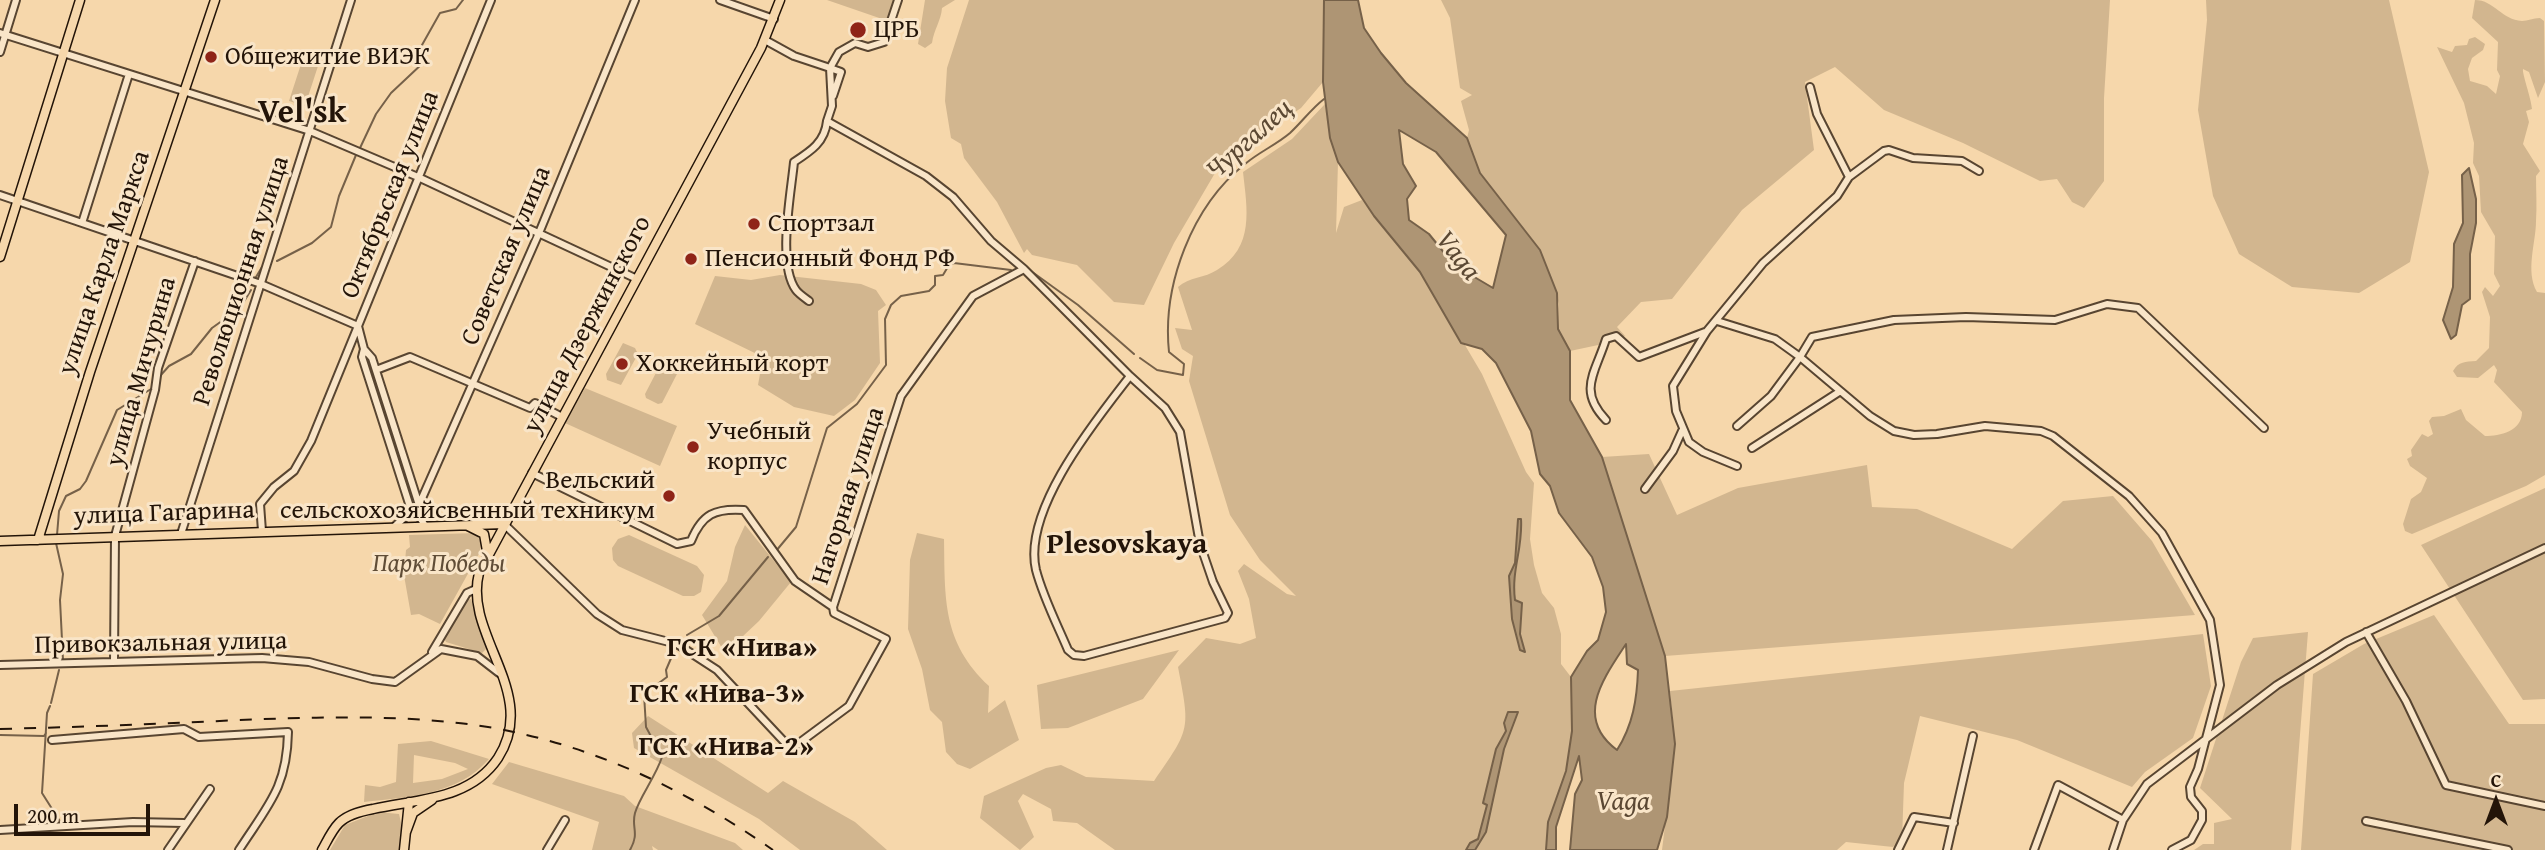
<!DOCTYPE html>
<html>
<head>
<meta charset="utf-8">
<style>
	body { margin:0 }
	#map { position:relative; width:2545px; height:850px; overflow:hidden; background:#f6d7ab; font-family:"Gentium Book Plus",serif }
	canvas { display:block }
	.north { position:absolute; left:2461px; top:766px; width:70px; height:70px; -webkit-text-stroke:5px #f9e5c8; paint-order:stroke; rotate:0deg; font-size:19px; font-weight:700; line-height:28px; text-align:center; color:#231408 }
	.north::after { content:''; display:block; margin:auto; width:24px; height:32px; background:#231408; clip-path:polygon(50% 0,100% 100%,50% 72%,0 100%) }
	.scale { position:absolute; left:14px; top:804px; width:136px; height:32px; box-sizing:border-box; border:4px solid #231408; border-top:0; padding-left:9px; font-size:21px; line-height:24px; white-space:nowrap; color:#231408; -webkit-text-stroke:5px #f9e5c8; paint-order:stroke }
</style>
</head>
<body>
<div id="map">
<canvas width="2545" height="850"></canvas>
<div class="north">С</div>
<div class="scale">200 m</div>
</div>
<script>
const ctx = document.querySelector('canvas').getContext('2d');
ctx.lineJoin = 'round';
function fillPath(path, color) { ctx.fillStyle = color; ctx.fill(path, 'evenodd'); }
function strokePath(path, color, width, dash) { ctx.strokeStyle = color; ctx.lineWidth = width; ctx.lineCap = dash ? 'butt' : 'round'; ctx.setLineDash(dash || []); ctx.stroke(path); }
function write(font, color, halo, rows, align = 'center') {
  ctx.font = font + ' "Gentium Book Plus",serif'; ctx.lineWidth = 6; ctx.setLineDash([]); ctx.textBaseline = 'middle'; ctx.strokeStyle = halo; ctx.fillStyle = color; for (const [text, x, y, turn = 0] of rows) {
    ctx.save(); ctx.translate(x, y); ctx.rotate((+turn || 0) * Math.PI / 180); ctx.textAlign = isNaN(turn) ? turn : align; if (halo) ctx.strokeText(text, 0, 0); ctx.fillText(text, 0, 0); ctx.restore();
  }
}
const green = new Path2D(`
	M827,0H895L888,21Z
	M925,0H955L942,8C941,21 934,29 932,43L925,48L918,44Z
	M969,0H1324L1323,82L1301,108L1248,144L1215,173L1174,243L1144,305L1114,302L1077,265L1032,255L1027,249L1024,253L997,202L964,158L961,144L951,138L945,101L947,68Z
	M1441,0H2110L2104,98V181L2084,208L2072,202L2057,179L2040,181L1963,143L1884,110L1835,67L1805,82L1814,150L1742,210L1672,299L1641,302L1617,327L1625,336L1617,341L1570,351L1558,329L1559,304L1549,272L1540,250L1480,173L1467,138L1469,130L1461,101L1472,95L1460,88L1450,18Z
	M2206,0H2389L2429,172L2410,262L2359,293L2292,287L2239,254L2213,196L2198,110L2207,20Z
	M2475,0C2494,0 2502,20 2522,21C2528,21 2533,18 2540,18L2544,21L2545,82L2538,98L2529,72L2523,69C2522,74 2531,97 2532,109L2526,111L2529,122L2523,144L2540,171L2536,176C2536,191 2537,206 2536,221C2536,243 2525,271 2537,292L2545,293V475L2526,486L2412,534L2405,531L2403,524L2411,499L2421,492L2427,478L2410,466L2407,459L2412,456L2411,450L2422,434L2428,437L2433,434L2429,421L2432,417L2444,416L2461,409L2466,420L2485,436C2500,436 2522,431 2522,412L2494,382L2497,370L2494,365L2478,378L2457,377L2453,371C2459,361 2465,362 2476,361L2489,348L2490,317L2482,292L2485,287L2493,296L2500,286L2494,274L2495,236L2481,212L2479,176L2473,163L2474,143L2464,103L2437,47L2452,52L2455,46L2467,45L2469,39L2475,37L2485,44L2483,50L2472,58L2468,69L2470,81L2487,86L2496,94L2500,76L2497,70L2498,42L2472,18Z
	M302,61L318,66L305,106L289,101Z
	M1325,104L1330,138L1338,162L1336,233L1344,207L1362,200L1420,272L1439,301L1482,374L1526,472L1534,483L1530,539L1534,565L1542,593L1554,608L1561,634V664L1571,677L1572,731L1566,771L1548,822L1546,850H1115L1077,823L1053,821L1051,809L1023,794L1018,801L1034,837L1020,850L980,818L984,796L1046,768L1061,765L1086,777L1154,781C1191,728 1190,730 1178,667L1206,638L1240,644L1256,638L1249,599L1238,571L1244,564L1287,594L1296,596L1260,560L1230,515L1189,381L1193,356L1182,349L1175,328L1192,330L1178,287C1189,277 1205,278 1217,270C1255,247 1247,209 1243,172L1292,139Z
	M780,275L861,284L876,290L886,305L878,311L880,363L855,400L834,416L794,407L758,385L763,357L695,324L715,276L751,280Z
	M623,343L635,348L638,354L621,385L607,380L606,374Z
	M665,365L677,374L662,403L658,404L646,398L645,394L659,367Z
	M585,388L677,426L660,466L565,423Z
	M1649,454L1677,515L1738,488L1867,465L1872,507L1917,509L2012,549L2063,501L2113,496L2152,541L2195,615L1665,656L1602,457Z
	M2545,488V699L2523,700L2421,545Z
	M745,525L791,582L759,621L725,653L702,615L727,581L735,547Z
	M476,533L481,543L480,552L440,624L419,614L411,615L402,564L405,562L406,550L410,547L409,535Z
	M917,533L944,539C945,599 942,642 989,686L988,713L1005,700L1019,740L970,769L957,764L946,752L942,722L930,710L922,669L908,629L910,560Z
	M629,535L697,566L704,575L701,592L694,596H683L618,566L613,560L612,548L618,539Z
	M471,599L487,648L482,653L446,642L444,638L466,600Z
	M2434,615L2509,724H2545V850H2301L2313,674L2364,644Z
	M2308,632L2291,850H2194L2203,844H2214V823L2232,819L2200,788L2241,662L2253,638Z
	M2203,634L2211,686L2193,738L2145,772L2132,787L2017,740L1920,716L1904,783L1902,840L1893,847L1846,842L1837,850H1662L1675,744L1670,691Z
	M1179,650L1143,699L1068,728L1041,729L1037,685Z
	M648,716L768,793L783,781L855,822L887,850H800L759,819L634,748L632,733Z
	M431,741L489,759C458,795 408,797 364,802L365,785L380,787L396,782L398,744ZM414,755L455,763L468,769L442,779L413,783Z
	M509,762L624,796L635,806L735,843L743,850H658L652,846L653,850H592L599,822L492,784Z
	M378,812L399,814L402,827L401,850H330L345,825Z`);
const water = new Path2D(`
	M1324,0H1358L1364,28L1381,53L1406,83L1467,138L1480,173L1540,250L1557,293L1558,329L1570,351V400L1602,457L1665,656L1675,744L1667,817L1657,850H1570L1575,794L1582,780L1579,756L1556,827V850H1546L1548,822L1566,771L1572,731L1571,677L1587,651L1598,640L1606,612L1603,587L1592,557L1559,513L1550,486L1540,474L1531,431L1496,363L1482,349L1461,343L1420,272L1374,216L1338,162L1330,138L1323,82ZM1399,130L1436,152L1506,235L1493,288L1454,265L1429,234L1409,220L1407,199L1416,186L1403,164ZM1626,644L1627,664L1638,670C1637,699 1633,725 1617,750C1574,718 1603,679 1626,644Z
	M2469,168L2476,199V223L2470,254V299L2462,305L2456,335L2451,339L2443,320L2453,287L2454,244L2463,223L2462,175Z
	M1518,519H1521C1523,549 1511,570 1515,600L1522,603L1520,634L1525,652L1520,650L1512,619L1509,576L1515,563Z
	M1508,712H1518L1504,749L1486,832L1475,850H1466L1470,843L1478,839L1487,805L1483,803L1496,749L1506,731L1504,723Z`);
const stream = new Path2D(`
	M360,148L376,114L391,93L424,62L422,45L440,13L456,9L463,0
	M277,261L312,243L331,227L339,196L356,155
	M1024,266L1078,305L1134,354
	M256,277L262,267
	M1140,358L1157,370L1183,375L1184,364L1169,352C1162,285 1192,206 1245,164C1259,152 1276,145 1290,133C1302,122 1311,109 1324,99
	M160,376L169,366L191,354L212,328L240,308L251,290
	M57,535L59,511L66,496L80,489L86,481L117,410L151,389
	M56,543L63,574L60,600L63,660
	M776,551L796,527L827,428L857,404L886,365L885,319L891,305L901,296L929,291L935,285V276L943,275L949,265L954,263L1011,270
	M687,635L719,616L768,557
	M51,703L59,670
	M50,706L47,713L42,793L61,823
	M0,735L44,736L46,733
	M630,850C640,832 631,828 635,813C639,798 656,776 662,757L646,727L644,694L667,677L666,670L672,656`);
const minor = new Path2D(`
	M720,0L774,19
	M0,33L310,131L418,177L637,279
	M765,40L794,56L830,68L832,106L827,121L926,176L953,197L991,241L1024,269
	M0,52L16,0
	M1810,87L1817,114L1849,177
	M833,96L841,72L830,68L839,52L855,43L868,47L884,42L898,0
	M0,195L261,284L358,326L311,441L294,471L274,487L260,504L262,531
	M82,223L129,74
	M809,301C805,298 799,294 796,290C777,264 791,194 794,162C811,151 825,142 827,121
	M1717,321L1775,339L1800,357L1812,337L1894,320L1966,317L2055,320L2107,304L2138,308L2264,428
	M364,349L362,357L412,513
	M376,370L410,357L530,408L535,403L562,417
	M1606,420C1577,390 1596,372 1606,339L1616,336L1639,357L1705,332
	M1737,426L1771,396L1800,357L1870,416L1894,431L1914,435L1937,434L1985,426L2041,431L2053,436L2129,496L2162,533L2210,620L2220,685L2198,769L2190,787L2191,797L2202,811V820L2191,840L2172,850
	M1752,448L1839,392
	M1737,466L1703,452L1689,442L1676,411L1673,386L1707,331L1763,263L1837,196L1849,177L1884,151L1889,150L1913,158L1962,161L1979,171
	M1645,489L1673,451L1682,431
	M424,524L417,513L419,505L539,233L635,0
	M504,524L597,614L622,630L677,644L717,670L791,749L849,706L886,639L834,613L833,607L795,581L744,510C715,508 702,514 691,541L677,544L532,473
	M396,525L419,505L372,358L364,349L358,326L491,0
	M181,534L351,0
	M833,607L901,396L973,296L1024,269L1130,376C1096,420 1022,510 1036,570C1043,597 1057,624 1068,650L1074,655L1084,656L1225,618L1228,613L1213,582L1200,544L1180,432L1165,408L1130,376
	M2366,632L2406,701L2446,785L2545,806
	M432,652L467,593L476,589
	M114,661L115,536L155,390L158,368L195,261
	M0,665L262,658L309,662L372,679L395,682L441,649L477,656L499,673
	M52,740L184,729L199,737L288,732C287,788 268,805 239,850
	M2366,821L2508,850
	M0,830L133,822L184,823
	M168,850L210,789
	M547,850L565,820
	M1898,850L1914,817L1954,823
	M1947,850L1973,736
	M2034,850L2058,785L2123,820
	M2113,850L2123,820L2147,784L2277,685L2346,642L2545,548`);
const major = new Path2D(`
	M0,257L80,0
	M468,526L484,534L487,551
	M38,540L90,372L215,0
	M0,541L504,524
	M406,832L413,813L432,800
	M322,850C327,841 332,830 339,823C348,814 362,811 373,809C418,799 470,800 498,758C540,693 463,635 479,573L761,48L780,0
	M404,850L409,802`);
const rail = new Path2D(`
	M0,729C80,727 159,724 239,720C322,717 406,714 488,727C593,745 687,790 773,850`);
const markers = [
	[858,30,9,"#8f2418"],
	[211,57,7,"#8f2418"],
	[754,224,7,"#8f2418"],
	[691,259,7,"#8f2418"],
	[622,364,7,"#8f2418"],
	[693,447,7,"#8f2418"],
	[669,496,7,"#8f2418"]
];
const poiNames = [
	["ЦРБ",874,30],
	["Общежитие ВИЭК",225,57],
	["Спортзал",768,224],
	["Пенсионный Фонд РФ",705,259],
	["Хоккейный корт",636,364],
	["Учебный",707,432],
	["корпус",707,462],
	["Вельский",655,481,"right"],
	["сельскохозяйсвенный техникум",655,511,"right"]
];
const streetNames = [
	["Октябрьская улица",391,195,-68],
	["Советская улица",507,256,-67],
	["улица Карла Маркса",105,263,-71],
	["Революционная улица",242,281,-72],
	["улица Дзержинского",588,325,-62],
	["улица Мичурина",142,372,-74],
	["Нагорная улица",849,496,-72],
	["улица Гагарина",164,514,-2],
	["Привокзальная улица",161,644,-1]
];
const parkNames = [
	["Парк Победы",439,564]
];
const waterNames = [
	["Чургалец",1250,140,-42],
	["Vaga",1457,256,52],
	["Vaga",1623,803]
];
const neighbourhoodNames = [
	["ГСК «Нива»",742,649],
	["ГСК «Нива-3»",717,695],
	["ГСК «Нива-2»",726,748]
];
const quarterNames = [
	["Plesovskaya",1127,545]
];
const districtNames = [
	["Vel'sk",302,114]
];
fillPath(green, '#d2b68f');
fillPath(water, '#ae9574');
strokePath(water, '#766149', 2);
strokePath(stream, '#766149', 2);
strokePath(minor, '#584531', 10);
strokePath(major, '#231408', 11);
strokePath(minor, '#f9e5c8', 6);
strokePath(major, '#f6d7ab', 8);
strokePath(rail, '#231408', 2, [12, 12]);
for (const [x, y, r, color] of markers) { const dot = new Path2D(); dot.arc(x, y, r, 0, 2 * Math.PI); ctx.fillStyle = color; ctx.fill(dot); strokePath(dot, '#f9e5c8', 2.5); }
write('26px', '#231408', '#f9e5c8', poiNames, 'left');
write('26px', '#231408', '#f9e5c8', streetNames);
write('italic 26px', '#604d37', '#f9e5c8', parkNames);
write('italic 28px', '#5b4833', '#f9e5c8', waterNames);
write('bold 28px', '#231408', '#f9e5c8', neighbourhoodNames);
write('bold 30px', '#231408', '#f9e5c8', quarterNames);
write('bold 33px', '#231408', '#f9e5c8', districtNames);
</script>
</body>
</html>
